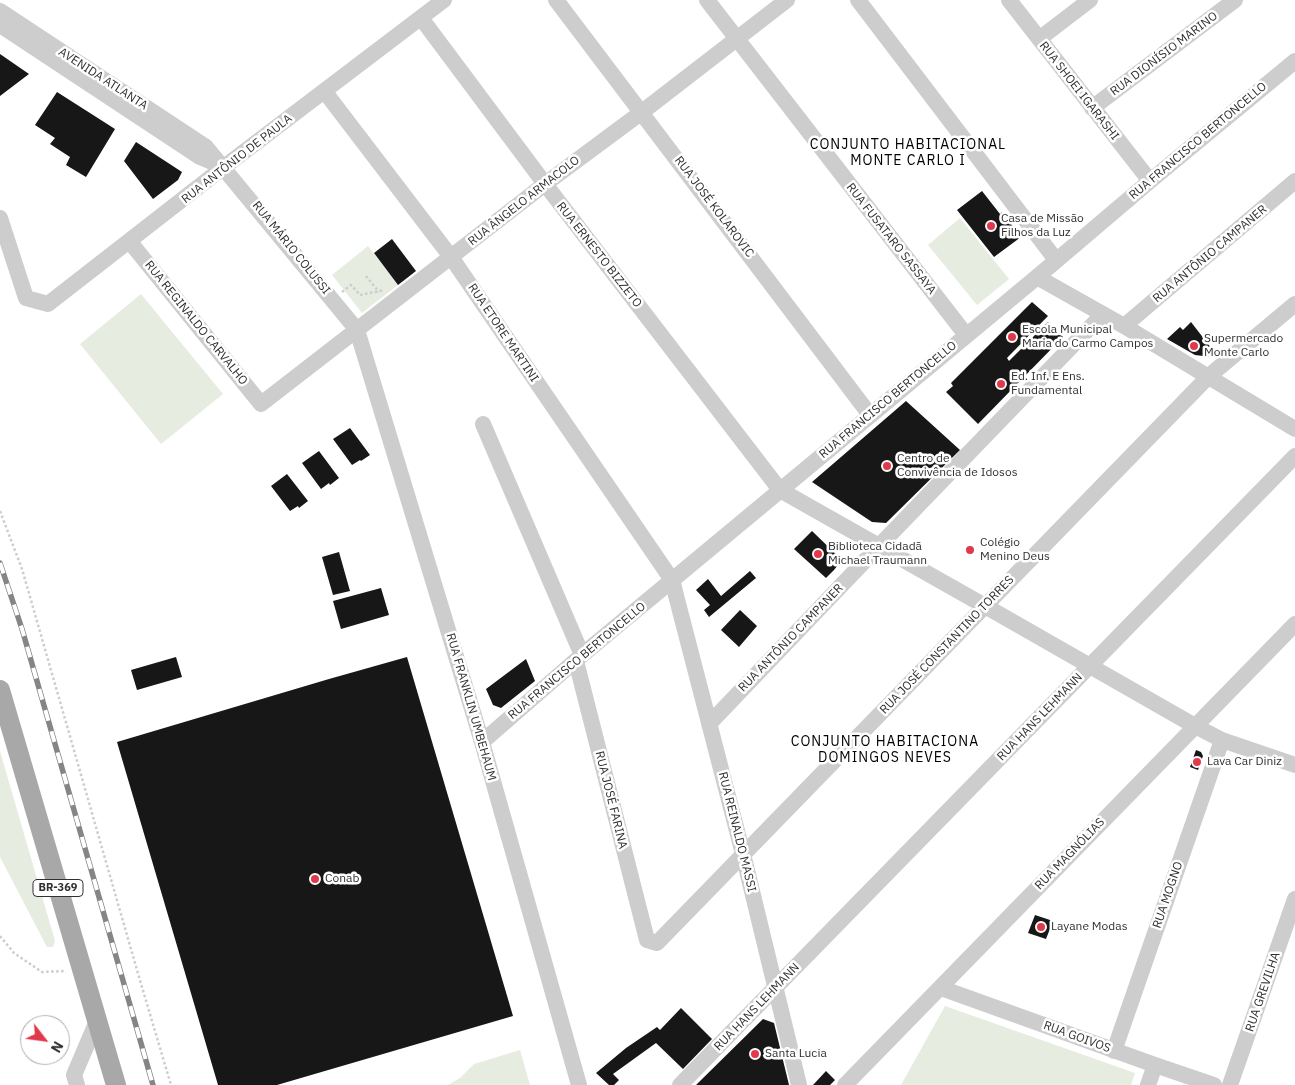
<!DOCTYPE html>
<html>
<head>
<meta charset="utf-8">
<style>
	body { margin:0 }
	#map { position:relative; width:1295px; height:1085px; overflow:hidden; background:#fff; font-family:"IBM Plex Sans",sans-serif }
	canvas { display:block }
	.north { position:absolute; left:20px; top:1015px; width:50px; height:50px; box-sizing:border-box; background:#fff; border:1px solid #acacac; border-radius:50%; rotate:120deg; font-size:14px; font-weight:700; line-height:20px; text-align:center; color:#303030 }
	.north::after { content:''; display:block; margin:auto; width:18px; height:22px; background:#e0394c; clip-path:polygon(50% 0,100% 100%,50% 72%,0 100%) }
</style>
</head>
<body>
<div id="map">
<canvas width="1295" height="1085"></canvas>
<div class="north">N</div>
</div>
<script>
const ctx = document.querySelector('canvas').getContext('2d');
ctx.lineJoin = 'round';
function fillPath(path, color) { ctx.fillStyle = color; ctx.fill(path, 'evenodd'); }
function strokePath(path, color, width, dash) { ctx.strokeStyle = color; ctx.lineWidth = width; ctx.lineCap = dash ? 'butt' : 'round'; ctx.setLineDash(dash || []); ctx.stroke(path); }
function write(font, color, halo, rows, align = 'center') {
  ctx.font = font + ' "IBM Plex Sans",sans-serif'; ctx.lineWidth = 5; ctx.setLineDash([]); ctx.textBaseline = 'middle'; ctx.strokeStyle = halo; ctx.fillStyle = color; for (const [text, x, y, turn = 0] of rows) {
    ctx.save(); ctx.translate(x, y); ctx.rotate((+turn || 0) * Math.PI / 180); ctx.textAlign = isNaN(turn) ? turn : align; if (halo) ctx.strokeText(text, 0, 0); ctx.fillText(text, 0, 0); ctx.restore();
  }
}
const green = new Path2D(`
	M960,218L1009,279L977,305L928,245Z
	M368,246L398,285L362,313L332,275Z
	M141,294L223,394L161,444L80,344Z
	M0,751L55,941L53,947H47L0,857Z
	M945,1006L1135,1073L1131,1085H901Z
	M520,1050L530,1085H448L460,1078L474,1064Z`);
const building = new Path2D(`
	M0,54L29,74L0,96Z
	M57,92L115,129L86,177L66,165L70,157L50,144L55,138L35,125Z
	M136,142L182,172L178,180L153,199L124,161Z
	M982,191L1000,214L1002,212L1021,237L994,257L957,210Z
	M392,239L416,271L398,285L374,253Z
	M1032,302L1048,316L1007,358L1009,361L1048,322L1063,337L978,424L946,392L953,386L951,383Z
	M1191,322L1215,353L1211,357L1195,355L1167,339L1180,327L1183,330Z
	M906,401L960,450L886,523L872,522L812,482Z
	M350,428L370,455L361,461L360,460L352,465L333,439Z
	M319,451L339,478L330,485L329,483L321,489L302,463Z
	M287,474L308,501L299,508L298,506L290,511L271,486Z
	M812,531L842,560L834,570L826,578L794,549Z
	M339,552L350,591L333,595L322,557Z
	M750,571L756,578L709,617L704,610L710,605L696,590L708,579L721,596Z
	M381,588L389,615L341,629L333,601Z
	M740,610L757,626L739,647L721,630Z
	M176,657L182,677L137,690L131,670Z
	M407,657L513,1016L277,1085H218L117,742L329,679Z
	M526,659L535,681L501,708L493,705L486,689Z
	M1196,750L1201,752L1203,756L1198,770L1190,767Z
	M1035,915L1053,921L1046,939L1028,933Z
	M681,1008L712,1039L683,1069L656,1043L613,1074L619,1080L614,1085H609L596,1073L626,1048L657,1027L660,1030Z
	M763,1019L774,1023L789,1085H696Z
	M826,1071L835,1080L830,1085H813Z`);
const path = new Path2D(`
	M366,276L379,292
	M342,292L351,285L360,295L384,290
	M0,511L22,569L139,977L171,1085
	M0,936L14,953L42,972L66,971`);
const minor = new Path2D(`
	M556,0L870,415
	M707,0L966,335
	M858,0L1056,260
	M1009,0L1150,181
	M0,11L206,147L357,330L482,742L579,1085
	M421,18L545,184L780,490L985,606L1195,726L1222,740L1295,765
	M0,25L200,157L221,166
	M1039,39L1090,0
	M325,92L451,257L672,580L743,854L799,1085
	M1092,108L1235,0
	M0,218L26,298L48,304L224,167L444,0
	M130,242L261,404L545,184L642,112L787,0
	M1037,277L1124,326L1295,429
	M1124,326L1295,181
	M483,424L582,655
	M576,661L647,940L657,943L1209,376L1295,304
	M709,724L879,546L1103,314
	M482,742L582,655L1037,277L1150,181L1295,61
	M941,988L1155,1065L1214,1085
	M1114,1051L1222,740
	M77,1085L74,1075L97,1021
	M680,1085L1295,456
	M845,1085L1295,624
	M1148,1085L1155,1065
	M1230,1085L1295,899`);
const major = new Path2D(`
	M0,690L116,1085`);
const rail = new Path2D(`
	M0,563L22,629L153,1085`);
const markers = [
	[991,226,5,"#e0394c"],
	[1012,337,5,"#e0394c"],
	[1194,346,5,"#e0394c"],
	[1001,384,5,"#e0394c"],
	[887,466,5,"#e0394c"],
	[970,550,5,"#e0394c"],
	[818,554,5,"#e0394c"],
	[1197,762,5,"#e0394c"],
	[315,879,5,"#e0394c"],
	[1041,927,5,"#e0394c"],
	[755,1054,5,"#e0394c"]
];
const shields = [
	[58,888,50]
];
const shieldNames = [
	["BR-369",58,888]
];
const streetNames = [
	["RUA DIONÍSIO MARINO",1164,54,-37],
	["AVENIDA ATLANTA",103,79,33],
	["RUA SHOEI IGARASHI",1079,91,52],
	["RUA FRANCISCO BERTONCELLO",1198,141,-40],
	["RUA ANTÔNIO DE PAULA",237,159,-38],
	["RUA ÂNGELO ARMACOLO",524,201,-38],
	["RUA JOSÉ KOLAROVIC",714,207,53],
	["RUA FUSATARO SASSAYA",891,239,52],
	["RUA MÁRIO COLUSSI",291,248,51],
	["RUA ANTÔNIO CAMPANER",1210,254,-40],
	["RUA ERNESTO BIZZETO",599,255,52],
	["RUA REGINALDO CARVALHO",196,323,51],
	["RUA ETORE MARTINI",503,333,56],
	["RUA FRANCISCO BERTONCELLO",888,400,-40],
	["RUA ANTÔNIO CAMPANER",791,638,-46],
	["RUA JOSÉ CONSTANTINO TORRES",947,645,-46],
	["RUA FRANCISCO BERTONCELLO",577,661,-40],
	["RUA FRANKLIN UMBEHAUM",471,707,74],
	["RUA HANS LEHMANN",1040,717,-46],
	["RUA JOSÉ FARINA",611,800,76],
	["RUA REINALDO MASSI",737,832,76],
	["RUA MAGNÓLIAS",1070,854,-46],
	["RUA MOGNO",1168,895,-71],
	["RUA GREVILHA",1263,992,-71],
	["RUA HANS LEHMANN",757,1007,-46],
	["RUA GOIVOS",1077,1037,20]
];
const poiNames = [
	["Casa de Missão",1001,219],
	["Filhos da Luz",1001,233],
	["Escola Municipal",1022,330],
	["Maria do Carmo Campos",1022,344],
	["Supermercado",1204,339],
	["Monte Carlo",1204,353],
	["Ed. Inf. E Ens.",1011,377],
	["Fundamental",1011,391],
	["Centro de",897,459],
	["Convivência de Idosos",897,473],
	["Colégio",980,543],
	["Menino Deus",980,557],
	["Biblioteca Cidadã",828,547],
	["Michael Traumann",828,561],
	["Lava Car Diniz",1207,762],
	["Conab",325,879],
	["Layane Modas",1051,927],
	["Santa Lucia",765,1054]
];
const neighbourhoodNames = [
	["CONJUNTO HABITACIONAL",908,145],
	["MONTE CARLO I",908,161],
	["CONJUNTO HABITACIONA",885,742],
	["DOMINGOS NEVES",885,758]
];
fillPath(green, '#e6ecdf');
fillPath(building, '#171717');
strokePath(path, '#cdcdcd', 2.5, [2.5, 2.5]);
strokePath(minor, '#cdcdcd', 16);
strokePath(major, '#a8a8a8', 20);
strokePath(rail, '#858585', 5.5);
strokePath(rail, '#fff', 4, [11]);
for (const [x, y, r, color] of markers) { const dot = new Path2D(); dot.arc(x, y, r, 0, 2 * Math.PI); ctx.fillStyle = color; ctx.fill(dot); strokePath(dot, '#fff', 2); }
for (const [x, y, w] of shields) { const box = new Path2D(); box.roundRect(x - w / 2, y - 8.5, w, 17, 4); ctx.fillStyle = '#fff'; ctx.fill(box); strokePath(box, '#303030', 1); }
write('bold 11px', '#303030', null, shieldNames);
write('12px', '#303030', '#fff', streetNames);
write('12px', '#303030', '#fff', poiNames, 'left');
ctx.letterSpacing = '1px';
write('14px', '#000', '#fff', neighbourhoodNames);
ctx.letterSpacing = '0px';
</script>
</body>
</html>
